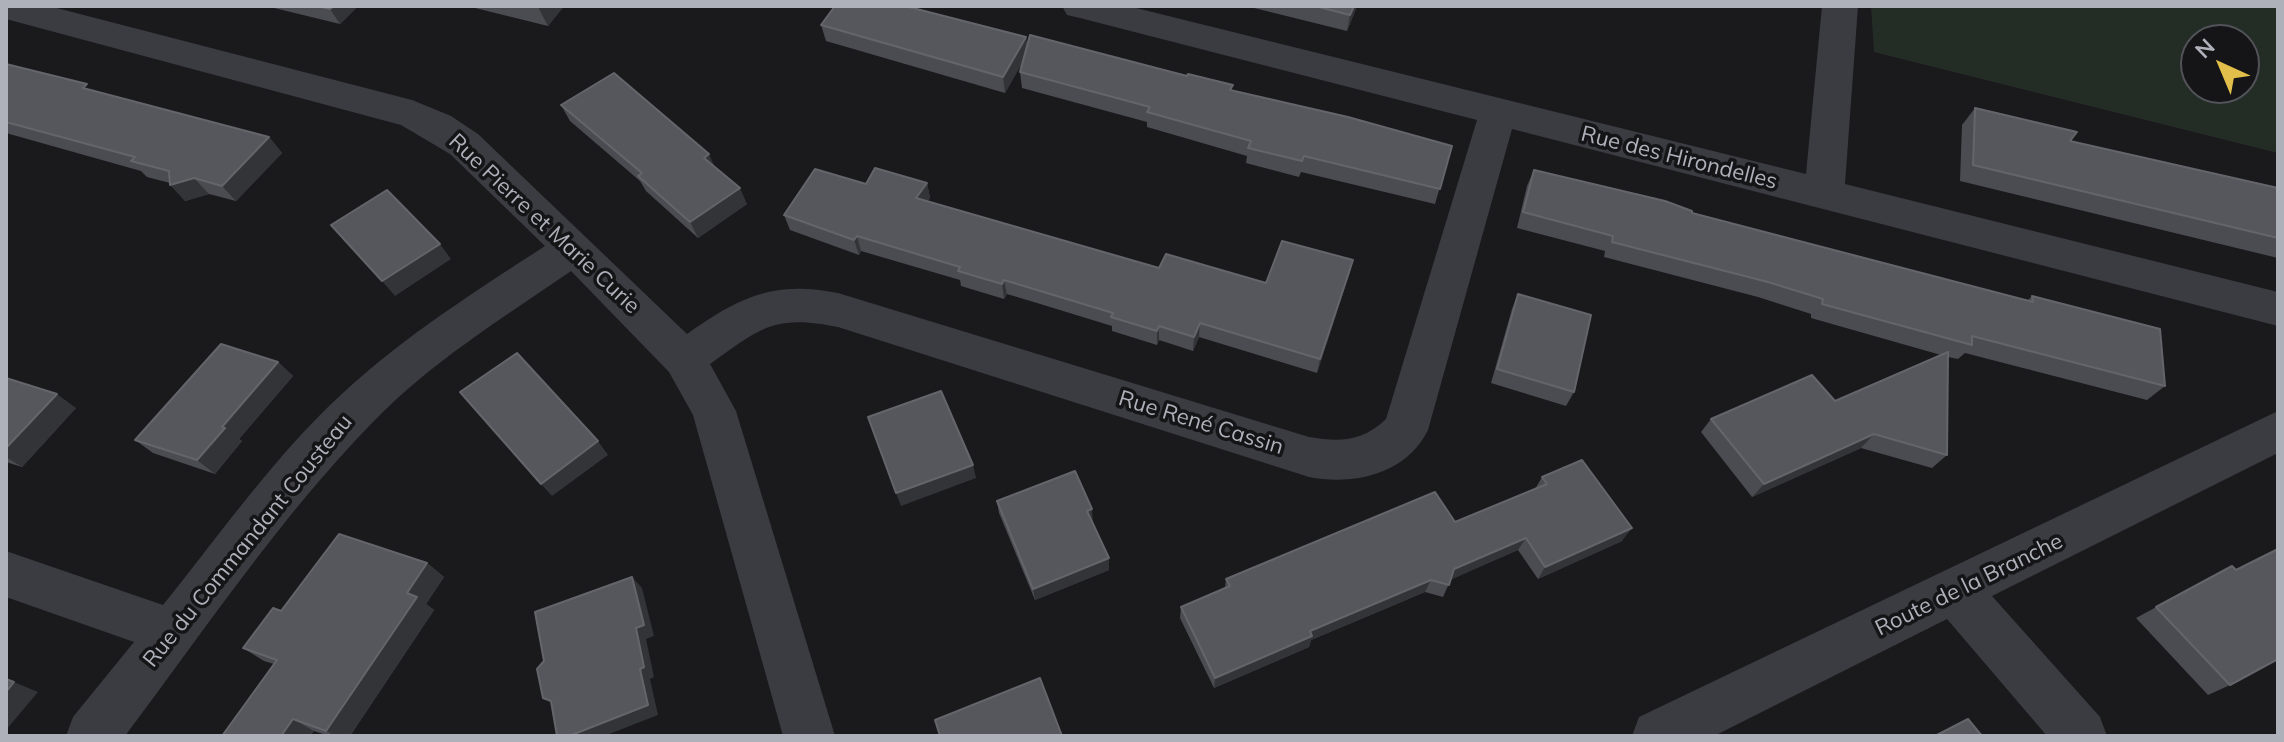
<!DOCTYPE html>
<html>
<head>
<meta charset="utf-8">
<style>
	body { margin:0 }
	#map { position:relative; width:2284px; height:742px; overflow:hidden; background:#1a1a1c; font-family:Mulish,sans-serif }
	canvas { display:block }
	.frame { position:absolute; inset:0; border:8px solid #aeb0ba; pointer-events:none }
	.north { position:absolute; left:2180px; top:24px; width:80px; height:80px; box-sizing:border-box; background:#151517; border:2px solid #525358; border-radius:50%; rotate:316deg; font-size:22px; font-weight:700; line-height:32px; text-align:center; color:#aeb0ba }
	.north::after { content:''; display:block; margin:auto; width:28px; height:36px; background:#e2bf4b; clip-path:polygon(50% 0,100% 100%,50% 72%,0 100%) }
</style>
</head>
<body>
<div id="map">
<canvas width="2284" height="742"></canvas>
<div class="frame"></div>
<div class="north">N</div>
</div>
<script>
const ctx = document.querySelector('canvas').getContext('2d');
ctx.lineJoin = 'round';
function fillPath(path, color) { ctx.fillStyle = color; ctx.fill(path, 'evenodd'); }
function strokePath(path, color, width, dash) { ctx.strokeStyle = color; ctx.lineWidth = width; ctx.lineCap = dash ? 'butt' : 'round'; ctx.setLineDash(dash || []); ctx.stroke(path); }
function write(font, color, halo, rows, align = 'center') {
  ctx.font = font + ' Mulish,sans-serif'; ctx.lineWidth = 7; ctx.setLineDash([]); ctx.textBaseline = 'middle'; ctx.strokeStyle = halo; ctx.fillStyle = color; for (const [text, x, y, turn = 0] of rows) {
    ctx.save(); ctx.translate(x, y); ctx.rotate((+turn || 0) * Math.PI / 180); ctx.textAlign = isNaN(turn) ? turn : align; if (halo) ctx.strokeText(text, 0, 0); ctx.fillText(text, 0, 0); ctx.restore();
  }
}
const green = new Path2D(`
	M1871,6H2278V153L1874,52ZM2196,40H2244V88H2196Z`);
const minor = new Path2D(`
	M6,6H49L412,100L451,116L478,134L687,334C739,297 774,280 838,293L1309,437C1339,442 1362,442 1386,419L1477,120L1080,18L1067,15L1062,6H1128L1806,174L1822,6H1858L1845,184L2278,292V326L1512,129L1428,430C1407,474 1353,486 1309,477L838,327C773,314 761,328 710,364L736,411L835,736H783L693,415L669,372L571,271C503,318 431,362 373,422C280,517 205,630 125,736H66L73,717L134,642L6,597V551L163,605C221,533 276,454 344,392C406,335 476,291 545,246L450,154L401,125L6,19Z
	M2278,411V453L1992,596L2100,717L2107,736H2047L1947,619L1714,736H1632L1639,717Z`);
const wall = new Path2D(`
	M266,6H358L340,24Z
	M467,6H564L548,26Z
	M1246,6H1357L1347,31Z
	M821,25L1026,37L1027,47L1232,91L1452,146L1435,204L1301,172L1299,177L1246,163L1247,156L1147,127V122L1022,88L1020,72L1023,61L1005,93L826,41Z
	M6,64L93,91L269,137L282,153L236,201L209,194L185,201L170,183L147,177L141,171L6,133Z
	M561,105L715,167L747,204L698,238L646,191L640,181L570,121Z
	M1975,108L2070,141L2278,188V258L1960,181L1962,125Z
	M1534,170L1692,213L2027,301L2032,296L2165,386L2147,400L1965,353L1958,359L1948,357L1947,455L1932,468L1861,448L1752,497L1701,432L1711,419L1835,401L1941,355L1811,318V314L1758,297L1604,257L1605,251L1517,228L1527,186Z
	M927,183L930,198L928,201L1159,268L1266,283L1353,260L1349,275L1317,373L1199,337L1193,351L1159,340L1157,345L1112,331V326L1037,303L1007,294L1004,299L961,286L960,280L861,251L859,255L790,230L784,215L866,184Z
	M1518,294L1574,392L1566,406L1491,383L1512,309Z
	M278,362L293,376L239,439L242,441L215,474L153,453L135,440Z
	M6,378L76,408L22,467L6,462Z
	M1542,477L1622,541L1538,579L1518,550L1451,579L1443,597L1425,592L1311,640L1309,647L1214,688L1180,618L1181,607L1225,588L1226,579L1455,522L1535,489Z
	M997,501L1093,522L1109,558V570L1035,600L999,513Z
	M427,563L444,577L426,604L434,610L350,736H329L314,731L310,736H222L274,664L264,661L243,648L281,611Z
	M2232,566L2230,685L2208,695L2136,618Z`);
const shadedWall = new Path2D(`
	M334,6H358L340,24L330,9Z
	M541,6H564L548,26L539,9Z
	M1354,6H1357L1347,31L1350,15Z
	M1026,37L1028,53L1005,93L1003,77Z
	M269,137L282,153L236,201L222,186Z
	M709,154L716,170L704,158Z
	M194,178L209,194L185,201L170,185Z
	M927,183L930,198L920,213L916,198Z
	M740,188L747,204L698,238L690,222Z
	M857,236L861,251L859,255L854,240Z
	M440,244L451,259L395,296L382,281Z
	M1353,260L1349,275L1317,373L1320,359Z
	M1004,280L1007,294L1004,299L1002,284Z
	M1200,323L1199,337L1193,351L1194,337Z
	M1159,326V340L1157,345V331Z
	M278,362L293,376L239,439L242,441L215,474L197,460L222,427Z
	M57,394L76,408L22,467L6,457V448Z
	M1874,434L1861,448L1752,497L1764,484Z
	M598,441L608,455L552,496L541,484Z
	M973,465L976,478L901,506L896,493Z
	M1092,509L1093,522L1088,524L1087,511Z
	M1632,528L1622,541L1538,579L1545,567Z
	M1526,538L1518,550L1448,581L1454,569Z
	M1109,558V570L1035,600L1033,589Z
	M427,563L444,577L426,604L434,610L350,736H335L326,731L407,593Z
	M632,577L642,588L654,636L646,639L654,677L650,679L658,715L604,736H569L640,669Z
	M1431,580L1425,592L1311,640L1309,647L1214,688L1215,678L1310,631Z
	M14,682L38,692L6,730V692Z
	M293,719L314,731L310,736H281Z`);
const building = new Path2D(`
	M316,6H334L330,9Z
	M835,6H905L1026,37L1003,77L821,25Z
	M1315,6H1354L1350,15Z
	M1030,35L1187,76L1188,74L1233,85L1230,90L1348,117L1452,146L1440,189L1304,156L1302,161L1248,148L1251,141L1147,112L1150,107L1020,72Z
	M6,64L87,84L83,88L269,137L222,186L194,178L170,185L169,171L131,161L135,157L6,122Z
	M614,73L709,154L704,158L740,188L690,222L638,176L642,173L561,105Z
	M1975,108L2077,132L2070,141L2278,188V238L1973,165Z
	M875,168L927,183L916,198L1159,268L1166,254L1266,283L1282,241L1353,260L1320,359L1200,323L1194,337L1159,326L1157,331L1111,317L1113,313L1004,280L1002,284L958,271L960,267L857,236L854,240L784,215L815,169L866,184Z
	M1534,170L1665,201L1692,211V213L2033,302L2032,296L2160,329L2165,386L1972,336V345L1822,304L1823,299L1768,282L1612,242L1613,236L1523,212Z
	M387,190L440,244L382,281L331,225Z
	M1518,294L1591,315L1574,392L1497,369Z
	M221,344L278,362L222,427L225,428L197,460L135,440Z
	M1948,352L1947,455L1874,434L1764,484L1711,419L1812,375L1835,401Z
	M517,353L598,441L541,484L460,392Z
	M6,378L57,394L6,448Z
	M941,391L973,465L896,493L868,417Z
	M1582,460L1632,528L1545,567L1526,538L1454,569L1449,585L1431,580L1310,631L1312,636L1215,678L1181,607L1230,586L1226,579L1435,492L1455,522L1547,484L1542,477Z
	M1075,471L1092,509L1087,511L1109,558L1033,589L997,501Z
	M339,534L427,563L407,593L417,597L326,731L293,719L281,736H222L277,660L243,648L273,608L281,611Z
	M2278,549V659L2230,685L2156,607L2232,566L2236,570Z
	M632,577L644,625L636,628L644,667L640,669L648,705L569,736H557L551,701L543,698L537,669L544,661L535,612Z
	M1040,678L1062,736H940L935,720Z
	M6,679L14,682L6,692Z
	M1968,719L1982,736H1935Z`);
const streetNames = [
	["Rue des Hirondelles",1679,158,14],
	["Rue Pierre et Marie Curie",544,224,43],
	["Rue René Cassin",1201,423,17],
	["Rue du Commandant Cousteau",248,541,-51],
	["Route de la Branche",1969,585,-26]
];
fillPath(green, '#242c26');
fillPath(minor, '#3b3c41');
fillPath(wall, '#4b4c51');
fillPath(shadedWall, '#333437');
fillPath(building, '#56575c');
strokePath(building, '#64656b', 2);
write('22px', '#aeb0ba', '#151517', streetNames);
</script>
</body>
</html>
